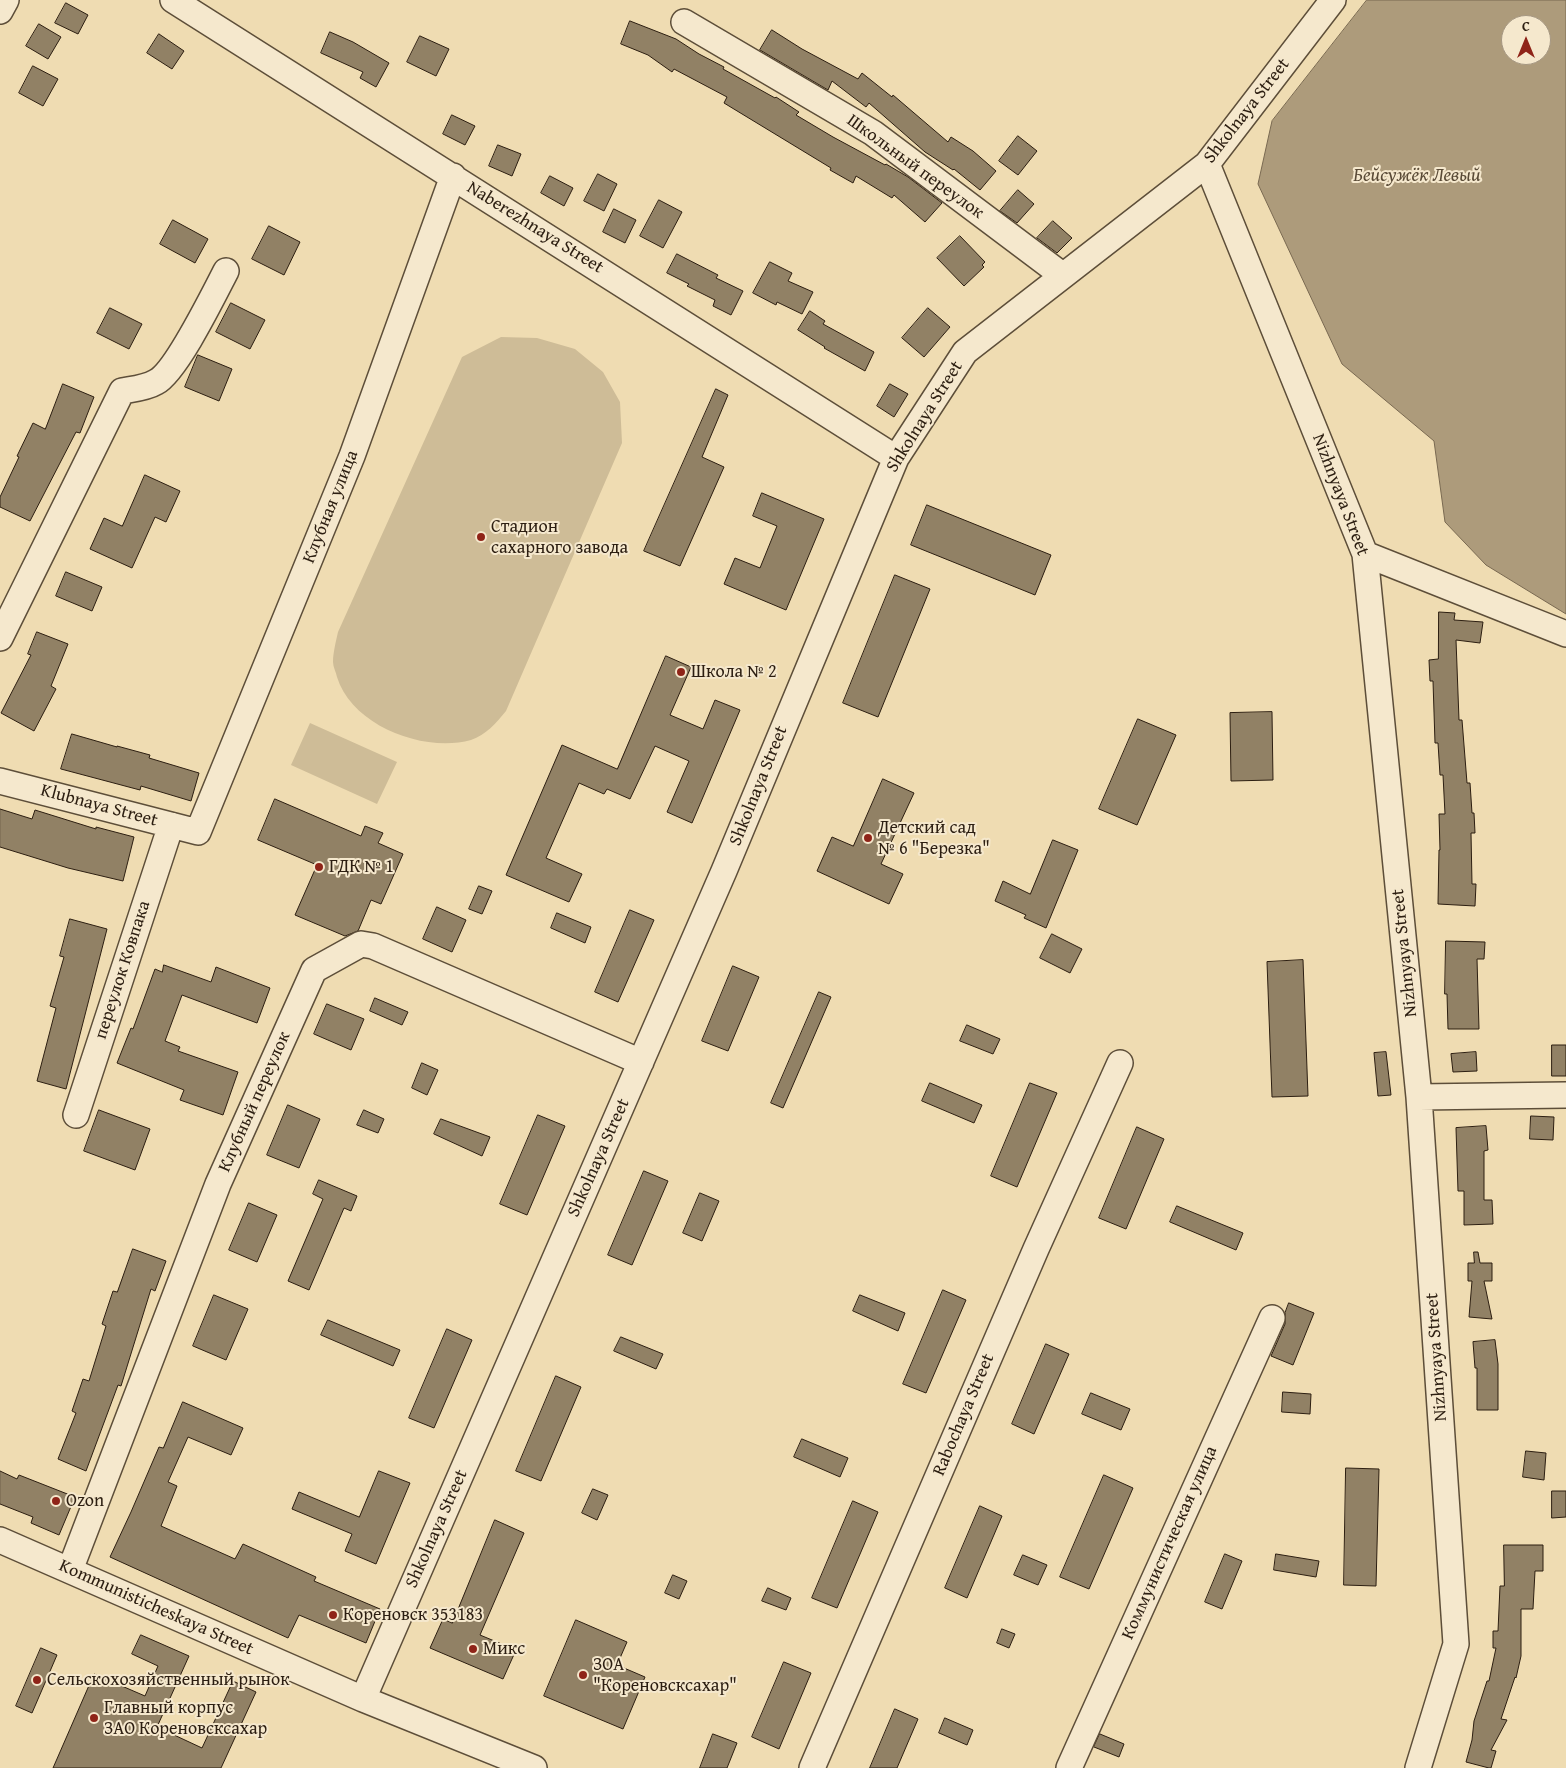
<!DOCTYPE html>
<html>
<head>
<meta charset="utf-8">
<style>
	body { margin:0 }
	#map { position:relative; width:1566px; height:1768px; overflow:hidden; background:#efdcb2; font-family:"Gentium Book Plus",serif }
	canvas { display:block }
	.north { position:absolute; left:1501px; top:15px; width:50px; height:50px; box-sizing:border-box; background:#f5e8cd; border:1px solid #a59782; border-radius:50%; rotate:0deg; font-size:14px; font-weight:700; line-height:20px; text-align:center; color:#2c1e11 }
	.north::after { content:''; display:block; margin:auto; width:18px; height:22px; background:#8f2418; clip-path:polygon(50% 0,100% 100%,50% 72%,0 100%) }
</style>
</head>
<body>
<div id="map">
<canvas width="1566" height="1768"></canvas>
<div class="north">С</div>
</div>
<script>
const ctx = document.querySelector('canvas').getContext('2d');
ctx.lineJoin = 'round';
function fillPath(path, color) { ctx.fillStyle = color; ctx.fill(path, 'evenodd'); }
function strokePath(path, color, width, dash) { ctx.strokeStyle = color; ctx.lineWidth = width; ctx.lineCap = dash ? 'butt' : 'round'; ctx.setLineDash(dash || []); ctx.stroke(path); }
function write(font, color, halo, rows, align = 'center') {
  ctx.font = font + ' "Gentium Book Plus",serif'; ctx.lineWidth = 4; ctx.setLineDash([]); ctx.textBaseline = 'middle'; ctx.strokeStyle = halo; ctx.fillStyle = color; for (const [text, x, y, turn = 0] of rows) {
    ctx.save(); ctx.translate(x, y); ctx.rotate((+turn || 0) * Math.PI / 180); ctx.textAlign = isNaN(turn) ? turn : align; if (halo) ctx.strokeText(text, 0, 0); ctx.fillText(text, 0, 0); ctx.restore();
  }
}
const green = new Path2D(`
	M501,337L537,338L575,349L603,372L620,402L622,443L506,711C496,723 486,735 471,740C424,753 352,726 337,677C336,672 333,667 333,662C333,653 336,641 338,632L462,357Z
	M310,723L397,762L377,804L291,765Z`);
const water = new Path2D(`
	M1367,0H1566V614L1486,565L1445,522L1434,441L1342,364L1258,184L1272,121ZM1511,25H1541V55H1511Z`);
const building = new Path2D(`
	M66,3L88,15L78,34L55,23Z
	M630,21L676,39L699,54L724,67L723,69L775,98L776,97L799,112L796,115L833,137L885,165L886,164L908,177L942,203L925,222L894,195L892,198L856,176L853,183L830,170L831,168L724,103L727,97L674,69L672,72L648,55L621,44Z
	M39,24L61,37L48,59L26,46Z
	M772,30L802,49L858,79L862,73L892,97L893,95L948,142L951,137L973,151L996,171L980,190L954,169L953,170L925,152L869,103L866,107L832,81L828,90L760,50Z
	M330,32L353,42L389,63L376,87L360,78L363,72L321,53Z
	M159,34L184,51L172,69L147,53Z
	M420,36L449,49L436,76L407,62Z
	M33,66L58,79L43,106L19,93Z
	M452,115L475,126L465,145L443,134Z
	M1018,136L1037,151L1018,175L999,161Z
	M498,145L521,154L512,176L489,166Z
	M598,174L617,184L604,211L584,201Z
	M550,176L573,188L564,206L541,193Z
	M1018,190L1034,204L1017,223L1000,211Z
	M659,200L682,212L663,248L640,236Z
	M614,209L636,220L625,243L603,232Z
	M173,220L208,239L195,263L160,244Z
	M1053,221L1072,238L1057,253L1037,238Z
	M269,226L300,242L284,275L252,259Z
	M960,236L985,262L982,265L984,267L964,286L937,258Z
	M677,254L718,275L716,278L743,291L731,315L713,306L715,300L687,286L689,284L667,273Z
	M770,262L792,273L788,281L813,292L802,314L777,302L776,305L753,293Z
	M231,303L265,320L250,349L216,332Z
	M110,308L142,324L129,349L97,333Z
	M928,308L950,327L924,357L902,338Z
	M810,311L825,321L823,324L874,352L865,371L824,348L825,347L798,330Z
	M198,355L232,369L219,401L185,387Z
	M63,384L94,397L80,433L76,432L30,521L0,507V497L19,457L17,456L33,423L45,429Z
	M890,384L908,394L894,417L877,406Z
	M716,389L728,395L702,457L724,467L680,566L644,551Z
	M145,475L180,491L166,522L155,517L132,568L90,549L104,518L122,526Z
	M762,493L824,519L786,610L724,584L735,558L760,568L777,526L753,516Z
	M927,505L1051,555L1035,595L911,545Z
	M66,572L102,587L92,611L56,596Z
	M895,575L930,589L878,717L843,703Z
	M1439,612L1455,613L1454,620L1483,622L1480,643L1456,640L1459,720H1462L1467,783H1470L1472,813H1474L1475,833H1471L1472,884H1476L1475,906L1438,904L1439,850H1440L1439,814H1445L1443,775H1440L1438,743H1435L1433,681H1430L1429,660L1438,659Z
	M37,632L68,644L51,686L56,689L34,731L1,713L31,655L28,654Z
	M666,656L691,667L670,715L703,729L715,700L740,710L692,823L667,812L689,761L655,746L630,799L607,789L604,794L579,783L546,858L582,874L569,902L506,875L562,745L617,769Z
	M1272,712L1273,780L1231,781L1230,713Z
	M1138,719L1176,735L1137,825L1099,809Z
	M72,734L117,747V746L150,755L149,758L199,773L191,801L141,786L140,790L61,769Z
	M883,779L914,793L881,864L903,874L889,904L817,871L832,837L853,846Z
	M275,799L361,836L365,826L383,833L378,843L403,854L381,904L371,900L358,931L345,936L295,915L317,865L258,840Z
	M0,809L32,819L35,810L96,829V827L134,837L123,881L68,868L0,847Z
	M1053,840L1078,850L1046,928L1024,918L1026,915L995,901L1003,881L1030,894Z
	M479,886L492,891L482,914L469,909Z
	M437,907L466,920L452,952L423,939Z
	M630,910L654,920L618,1002L595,992Z
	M557,913L591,927L585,943L551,928Z
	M70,919L107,929L66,1089L37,1081L56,1008L50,1006L64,957L60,956Z
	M1052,934L1082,949L1070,973L1040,958Z
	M1446,941L1485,942L1484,959H1477L1479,1029H1448L1447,994H1445Z
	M1303,960L1308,1096L1272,1097L1267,962Z
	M164,965L211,982L216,967L270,988L257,1023L182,995L165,1041L180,1047L178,1051L238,1072L223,1115L180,1100L184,1090L117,1063L131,1028L133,1029L155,969L162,972Z
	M733,966L759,977L728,1051L702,1041Z
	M819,992L831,997L783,1108L771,1103Z
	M375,998L408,1012L402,1025L370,1011Z
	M327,1004L364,1019L351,1050L314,1034Z
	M967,1025L1000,1039L993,1054L960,1041Z
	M1552,1045H1566V1076H1552Z
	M1386,1052L1391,1095L1378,1096L1374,1053Z
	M1476,1052L1477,1071L1453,1072L1451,1054Z
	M422,1063L438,1070L427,1095L412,1088Z
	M930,1083L982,1105L974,1123L922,1101Z
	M1030,1083L1057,1093L1017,1187L991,1176Z
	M288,1105L320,1119L299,1168L267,1155Z
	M99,1110L150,1129L135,1170L84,1151Z
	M364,1110L384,1119L378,1133L357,1125Z
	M538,1115L565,1126L527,1215L500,1204Z
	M1531,1116L1554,1117L1553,1140L1530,1139Z
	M441,1119L490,1137L482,1156L434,1134Z
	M1486,1126L1488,1150L1484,1151V1200H1492L1493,1224L1464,1225V1191H1458L1456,1128Z
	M1137,1127L1164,1139L1126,1229L1099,1218Z
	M644,1171L668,1181L632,1265L608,1255Z
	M319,1180L357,1196L351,1211L344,1208L309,1290L288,1281L323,1199L313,1194Z
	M700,1193L719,1201L702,1241L683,1233Z
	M249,1203L277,1215L257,1262L229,1250Z
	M1177,1206L1243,1233L1236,1250L1170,1222Z
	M133,1249L166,1261L155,1291L151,1289L121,1386L118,1385L86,1471L58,1459L76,1413L72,1411L83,1379L89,1381L106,1326L102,1324L113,1291L117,1292Z
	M1474,1252H1478L1480,1263H1492V1281H1484L1492,1319L1469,1317L1472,1281H1468V1263H1474Z
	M943,1290L966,1300L926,1393L903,1384Z
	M214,1295L248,1309L226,1360L193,1346Z
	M860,1295L905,1313L898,1331L853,1311Z
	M1289,1303L1314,1313L1293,1365L1271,1356L1285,1324V1313Z
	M328,1320L400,1350L393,1366L321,1335Z
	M447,1329L472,1340L434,1428L409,1418Z
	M621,1337L663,1354L656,1369L614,1351Z
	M1495,1340L1498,1364V1410H1477V1368H1475L1473,1342Z
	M1046,1344L1069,1354L1034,1434L1012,1424Z
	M556,1376L581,1387L541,1481L516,1471Z
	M1283,1392L1311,1394L1310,1414L1282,1412Z
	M1091,1393L1130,1409L1121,1430L1082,1414Z
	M183,1402L243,1428L231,1455L188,1437L168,1482L177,1486L161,1526L235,1559L243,1544L316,1577L314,1581L380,1609L366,1643L299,1615L288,1638L110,1557L131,1512L159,1447L163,1448Z
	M802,1439L848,1458L840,1477L794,1457Z
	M1526,1451L1546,1453L1544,1480L1523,1477Z
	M1346,1468L1379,1469L1376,1586L1344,1585Z
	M0,1471L17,1479L19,1475L75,1497L59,1535L31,1523L33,1517L0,1504Z
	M379,1471L410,1483L376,1564L345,1551L352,1534L292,1509L299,1492L359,1517Z
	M1104,1475L1133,1488L1089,1589L1060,1577Z
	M593,1489L608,1495L597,1520L582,1513Z
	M1552,1491H1566V1517L1552,1518Z
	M853,1501L878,1512L837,1608L812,1598Z
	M980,1506L1002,1516L967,1598L945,1588Z
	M495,1520L524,1533L480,1635L516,1650L503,1679L430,1648L443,1619L452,1623Z
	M1504,1545H1543V1571H1535L1533,1609H1521V1656L1516,1678L1515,1677L1501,1719L1507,1720L1491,1750L1496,1751L1491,1768H1489L1466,1762L1472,1740L1474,1721L1487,1681H1489L1496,1648H1493V1631H1498L1500,1586H1504Z
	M1225,1554L1242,1561L1222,1609L1205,1602Z
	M1276,1554L1319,1561L1316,1577L1274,1570Z
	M1023,1555L1047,1565L1038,1585L1014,1575Z
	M673,1575L687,1581L679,1599L665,1593Z
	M768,1588L791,1598L786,1610L762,1601Z
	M576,1620L627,1642L617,1665L645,1677L623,1729L544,1696Z
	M1002,1629L1015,1634L1009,1648L997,1643Z
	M141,1635L189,1656L157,1727L202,1748L233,1681L256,1692L221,1768H53L94,1674L145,1696L158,1666L132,1654Z
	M41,1648L57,1655L32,1713L16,1706Z
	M784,1662L811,1673L779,1749L752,1737Z
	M895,1709L918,1719L897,1768H870Z
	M945,1718L973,1730L967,1745L939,1733Z
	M713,1734L737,1743L727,1768H700Z
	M1100,1734L1124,1744L1119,1757L1094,1747Z`);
const minor = new Path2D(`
	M173,0L896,458
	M0,11L6,0
	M684,22L873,133L1062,275
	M1207,164L1365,554L1419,1097L1456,1644L1418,1768
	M1365,554L1566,634
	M0,638L122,391C133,389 146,388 156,382C176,372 214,294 226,271
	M0,781L198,832L352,456L453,176
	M1419,1097L1566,1095
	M76,1115L171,825
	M0,1540L363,1699L534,1768
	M70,1570L218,1184L314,970L361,944L373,946L641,1062
	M363,1699L724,871L896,458L965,352L1207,164L1333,0
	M812,1768L1036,1249L1120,1063
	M1069,1768L1272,1318`);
const markers = [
	[481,537,5,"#8f2418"],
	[681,672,5,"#8f2418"],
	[868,838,5,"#8f2418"],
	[319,867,5,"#8f2418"],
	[56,1501,5,"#8f2418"],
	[333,1615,5,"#8f2418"],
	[473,1649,5,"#8f2418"],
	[583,1675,5,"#8f2418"],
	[37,1680,5,"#8f2418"],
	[94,1718,5,"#8f2418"]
];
const streetNames = [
	["Shkolnaya Street",1247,111,-52],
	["Школьный переулок",915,167,36],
	["Naberezhnaya Street",535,228,32],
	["Shkolnaya Street",925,417,-58],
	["Nizhnyaya Street",1340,495,69],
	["Клубная улица",331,507,-68],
	["Shkolnaya Street",759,786,-68],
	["Klubnaya Street",99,806,15],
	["Nizhnyaya Street",1405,953,-96],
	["переулок Ковпака",123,970,-72],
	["Клубный переулок",255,1102,-66],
	["Shkolnaya Street",599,1158,-66],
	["Nizhnyaya Street",1437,1357,-94],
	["Rabochaya Street",964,1415,-67],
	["Shkolnaya Street",437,1529,-66],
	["Коммунистическая улица",1170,1543,-66],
	["Kommunisticheskaya Street",156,1608,24]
];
const poiNames = [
	["Стадион",491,527],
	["сахарного завода",491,548],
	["Школа № 2",691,672],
	["Детский сад",878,828],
	["№ 6 \"Березка\"",878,849],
	["ГДК № 1",329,867],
	["Ozon",66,1501],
	["Кореновск 353183",343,1615],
	["Микс",483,1649],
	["ЗОА",593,1665],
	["\"Кореновсксахар\"",593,1686],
	["Сельскохозяйственный рынок",47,1680],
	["Главный корпус",104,1708],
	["ЗАО Кореновсксахар",104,1729]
];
const waterNames = [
	["Бейсужёк Левый",1417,176]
];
fillPath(green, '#cebc97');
fillPath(water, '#ad9b7b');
strokePath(water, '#796951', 1);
fillPath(building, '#918165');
strokePath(building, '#2c1e11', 1);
strokePath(minor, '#5d4e39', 28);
strokePath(minor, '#f5e8cd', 25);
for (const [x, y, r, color] of markers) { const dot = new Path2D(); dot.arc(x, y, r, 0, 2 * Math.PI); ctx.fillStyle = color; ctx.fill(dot); strokePath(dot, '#f5e8cd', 2); }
write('18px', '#2c1e11', '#f5e8cd', streetNames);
write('18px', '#2c1e11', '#f5e8cd', poiNames, 'left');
write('italic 19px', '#594a36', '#f5e8cd', waterNames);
</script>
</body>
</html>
